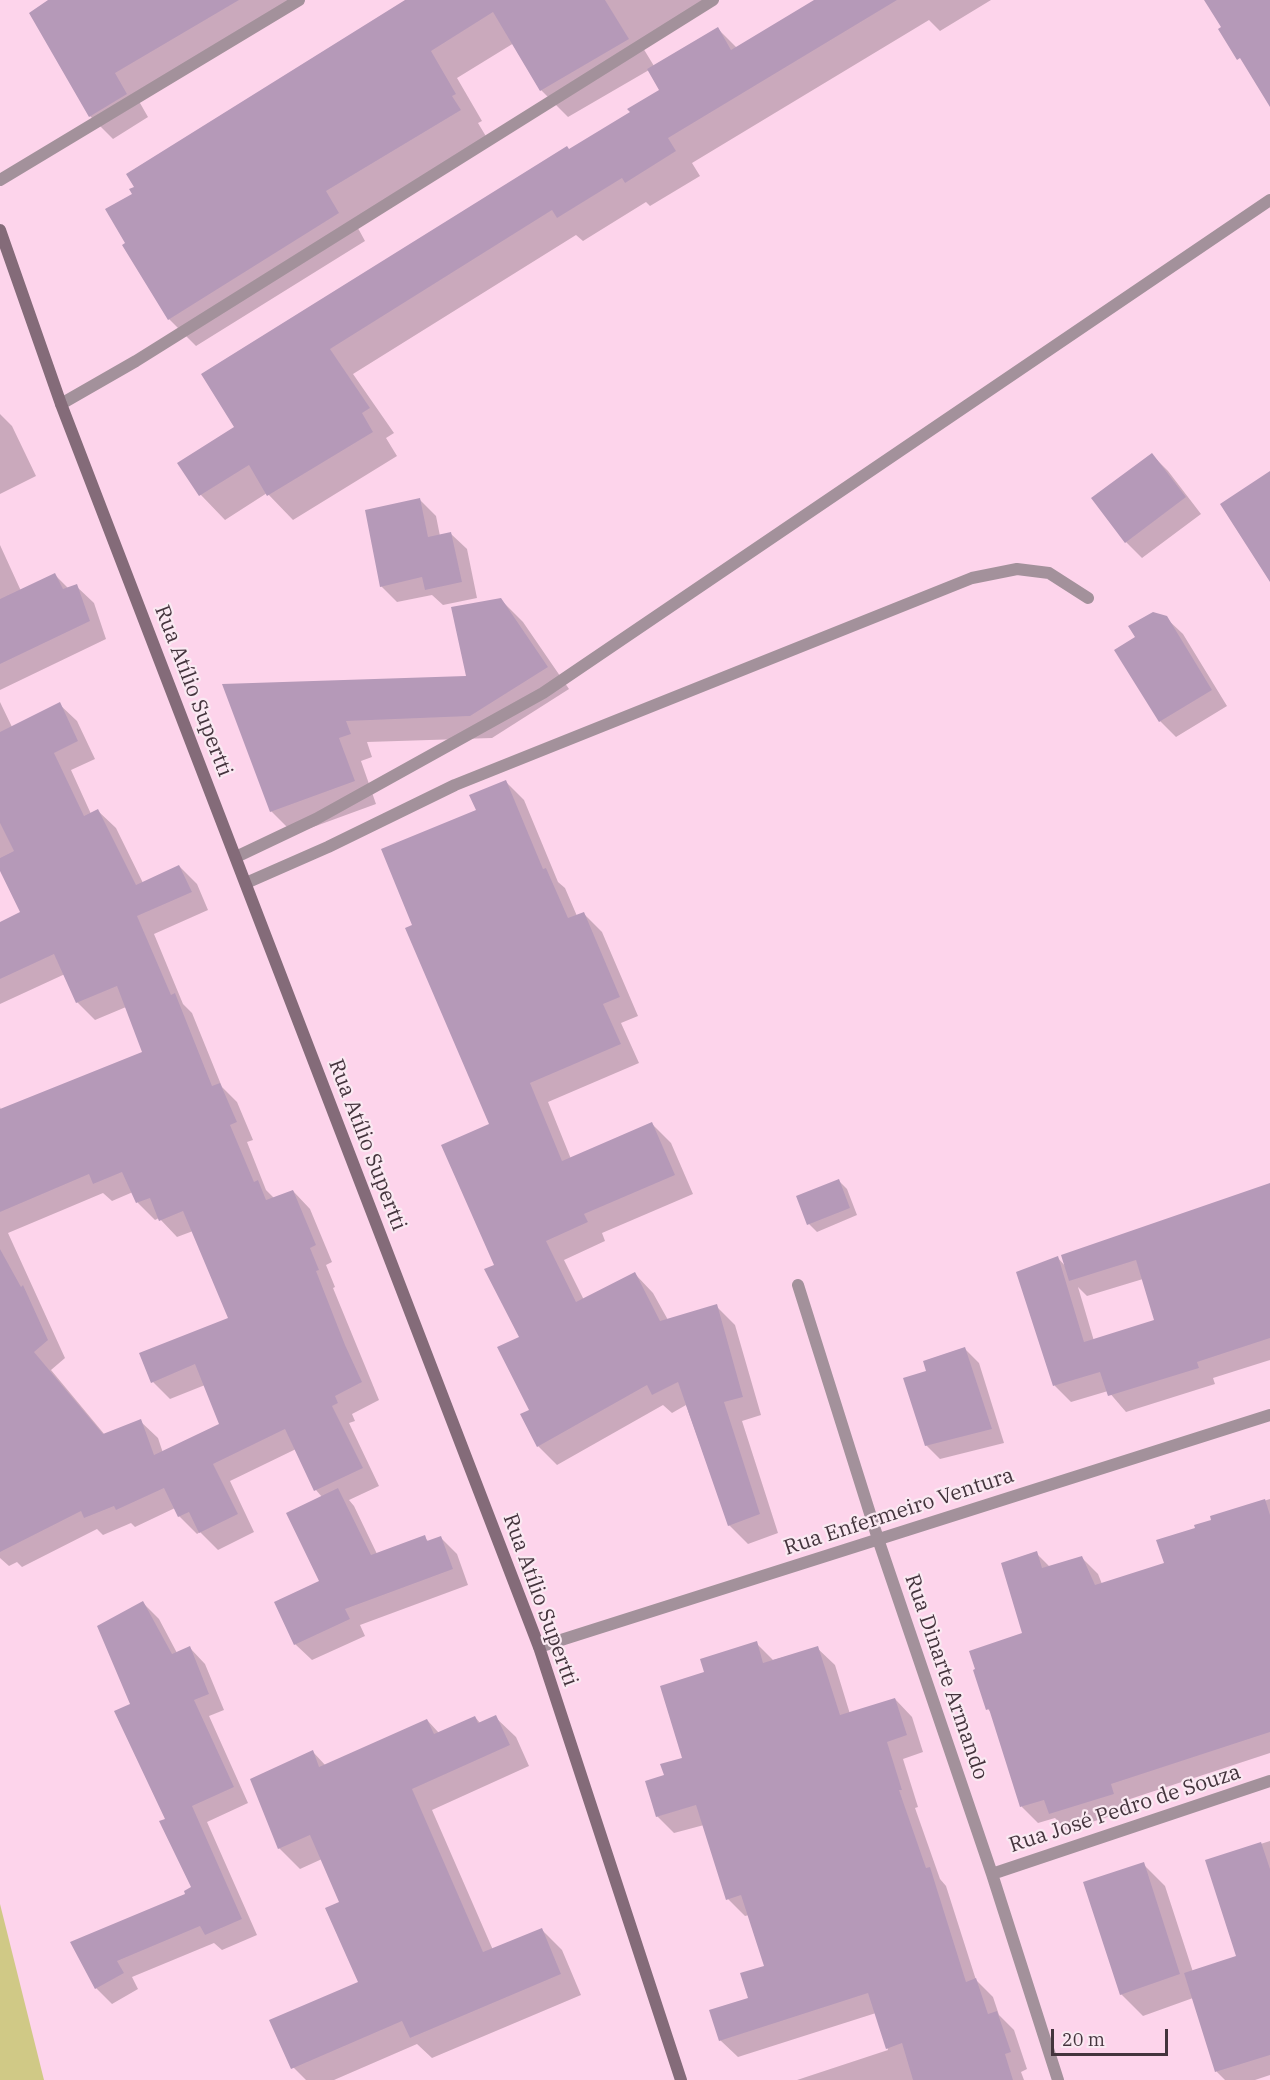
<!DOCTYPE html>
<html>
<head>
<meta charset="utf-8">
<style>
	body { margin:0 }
	#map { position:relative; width:1270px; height:2080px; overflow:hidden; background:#fdd4eb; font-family:"IBM Plex Serif",serif }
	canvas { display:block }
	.scale { position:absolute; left:1051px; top:2029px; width:117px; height:27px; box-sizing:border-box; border:3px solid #44343d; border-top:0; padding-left:8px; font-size:18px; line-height:21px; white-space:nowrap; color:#44343d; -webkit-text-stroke:4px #fae9f2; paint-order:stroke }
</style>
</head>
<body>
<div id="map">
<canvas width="1270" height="2080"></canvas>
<div class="scale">20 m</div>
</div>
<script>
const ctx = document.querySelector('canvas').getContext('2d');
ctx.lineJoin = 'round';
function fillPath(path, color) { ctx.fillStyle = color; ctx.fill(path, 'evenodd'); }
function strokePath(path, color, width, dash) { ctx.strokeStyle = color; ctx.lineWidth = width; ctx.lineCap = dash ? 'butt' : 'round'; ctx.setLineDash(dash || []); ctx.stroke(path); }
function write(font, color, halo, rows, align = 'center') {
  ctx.font = font + ' "IBM Plex Serif",serif'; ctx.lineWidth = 4.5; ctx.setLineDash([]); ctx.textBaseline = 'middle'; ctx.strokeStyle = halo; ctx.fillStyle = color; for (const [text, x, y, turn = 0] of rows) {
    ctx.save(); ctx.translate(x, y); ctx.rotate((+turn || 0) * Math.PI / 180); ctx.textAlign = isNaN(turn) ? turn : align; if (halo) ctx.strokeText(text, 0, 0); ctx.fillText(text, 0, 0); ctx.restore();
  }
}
const green = new Path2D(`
	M0,1904L44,2080H0Z`);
const shadow = new Path2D(`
	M51,0H297L136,96L148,117L113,139L90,116Z
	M409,0H711L640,43L654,66L718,29L737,48L816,0H991L940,31L929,20L692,163L700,176L650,206L646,202L583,241L576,235L353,374L394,433L386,438L397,456L293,520L267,493L225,520L201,495L180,463L236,427L203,374L632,113L661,90L649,70L568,117L541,90L514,43L457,78L482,121L478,123L487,138L353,219L365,241L196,346L169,319L124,245L127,244L134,195Z
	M0,414L12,426L36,476L0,494Z
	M1152,455L1168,471L1201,514L1142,558L1126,542Z
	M420,500L436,516L440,536L450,533L467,549L477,598L443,605L432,595L397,602L381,586Z
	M0,545L21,591L55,575L69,589L76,586L94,603L106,639L0,690Z
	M501,600L523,622L569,689L492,738L367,742L372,757L361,761L376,804L294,834L271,811L224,685L468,678Z
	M1166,618L1183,634L1227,706L1176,737L1160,721Z
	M0,702L12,727L59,704L77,721L95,759L71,770L91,814L98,811L116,828L143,883L179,866L197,884L208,910L154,934L183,1004L192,1013L222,1087L237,1102L253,1140L247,1142L266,1190L275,1199L293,1191L310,1209L332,1262L326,1265L335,1287L333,1288L379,1400L352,1414L355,1421L349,1423L379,1486L349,1500L354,1506L377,1554L424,1537L429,1542L441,1538L457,1554L468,1585L360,1625L365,1636L312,1660L295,1644L321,1582L322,1497L316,1490L296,1449L230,1481L254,1532L218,1550L200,1532L197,1534L179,1516L175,1508L135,1527L131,1523L103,1535L97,1529L22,1567L17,1562L9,1566L0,1558V1107L1,1110L144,1053L126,1007L95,1020L77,1002L65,974L0,1004V930L22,913L0,865ZM133,1192L138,1203L155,1220L159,1218L177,1237L193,1231L230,1318L153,1382L170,1399L205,1385L221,1425L163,1453L158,1438L140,1421L105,1435L51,1370L65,1358L8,1233L103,1193L112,1201Z
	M505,781L524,800L558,882L565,888L577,916L583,913L602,932L638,1016L621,1023L639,1063L548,1102L571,1159L652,1124L671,1143L693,1194L602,1233L605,1241L564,1260L584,1300L635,1274L653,1293L668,1320L716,1306L735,1325L761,1415L742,1421L778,1533L748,1544L729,1525L686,1405L672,1413L663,1405L557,1465L538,1446L521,1337L496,1266L491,1125L414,926L478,811Z
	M839,1181L847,1189L857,1215L817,1232L809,1224Z
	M1270,1184V1360L1213,1378L1215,1384L1126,1412L1108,1391L1071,1402L1055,1386L1018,1273L1058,1258L1066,1267ZM1143,1279L1156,1321L1094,1341L1078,1287L1087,1296Z
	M965,1349L979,1363L1004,1443L940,1459L926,1445L928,1372Z
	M1270,1499V1753L1127,1800L1130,1810L1066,1830L1055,1818L1038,1823L1022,1807L992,1714L988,1709L1023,1634L1036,1553L1050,1567L1082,1558L1098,1574L1102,1584L1165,1564L1197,1529L1213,1521L1212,1517Z
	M143,1603L159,1619L177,1653L190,1648L205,1664L224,1710L209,1716L248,1803L207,1822L257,1935L222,1950L214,1943L132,1977L138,1989L112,2004L96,1988L72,1943L187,1894L193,1888L167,1819L132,1705Z
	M756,1643L773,1660L817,1648L835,1665L850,1714L895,1699L912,1717L923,1752L903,1759L918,1807L915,1808L940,1879L946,1886L976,1980L993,1997L999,2015L1014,2030L1027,2069L1021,2072L1024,2080H797L888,2050L876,2013L738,2057L720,2040L750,1999L765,1967L749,1915L745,1916L728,1899L704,1825L674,1833L657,1816L666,1776L684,1759L706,1673Z
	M475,1717L480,1723L495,1717L516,1737L529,1766L432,1810L493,1950L541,1929L562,1950L581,1995L432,2058L417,2044L334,2080H306L290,2064L359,1982L341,1903L322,1859L300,1869L279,1848L313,1752L326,1766L427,1720L439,1733Z
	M1270,1841V2075L1255,2080H1225L1217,2072L1193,1998L1143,2016L1121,1994L1143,1864L1165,1886L1193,1972L1238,1957L1207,1861Z`);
const building = new Path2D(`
	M48,0H239L115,73L127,94L89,117L29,13Z
	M405,0H605L629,39L540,91L493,12L431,51L456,94L452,96L461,110L326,191L339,213L168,320L122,245L125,243L105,209L132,194L129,189L134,187L126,174Z
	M814,0H897L668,138L676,151L625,183L622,178L557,218L552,210L330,349L370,408L362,413L373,432L267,496L249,465L199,496L177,463L234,427L201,374L567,146L569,149L630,112L627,109L659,90L647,69L718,27L731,50Z
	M1204,0H1270V107L1240,58L1237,60L1218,29L1221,27Z
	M1152,453L1186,497L1125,543L1091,498Z
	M1270,471V582L1220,504Z
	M420,498L428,537L451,532L462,582L425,590L422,577L380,587L365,510Z
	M55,573L63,589L77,584L90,621L0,664V599Z
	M501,598L548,667L470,716L346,721L351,734L339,738L355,781L270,812L222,684L466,676L451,607Z
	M1153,612L1167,616L1212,690L1159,722L1114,650L1135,637L1128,626Z
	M60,702L78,741L54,753L84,816L98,809L136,885L179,865L192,892L137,916L171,995L175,993L212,1086L220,1083L237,1122L230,1125L254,1182L258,1180L266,1200L293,1190L316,1245L310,1248L319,1270L316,1271L345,1345L362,1382L335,1396L338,1403L332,1406L363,1468L314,1491L285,1429L213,1464L238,1514L199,1533L189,1512L178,1517L164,1488L116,1510L114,1506L84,1518L81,1511L0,1552V1249L21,1287L23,1285L48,1340L34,1352L103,1434L141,1419L154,1455L219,1424L195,1364L151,1383L139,1353L228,1318L183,1211L159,1221L150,1198L136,1203L122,1172L93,1184L89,1174L0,1212V1109L142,1052L117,986L76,1003L54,954L0,979V922L20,912L0,871V858L14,851L0,823V732Z
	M506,780L543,869L546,868L568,918L584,912L620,997L603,1004L621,1044L530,1083L562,1161L652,1122L675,1175L584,1214L588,1222L546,1241L576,1302L635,1272L660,1321L717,1304L743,1397L724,1402L760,1514L728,1526L678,1382L652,1395L647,1385L537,1447L520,1414L529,1410L497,1347L519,1337L484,1269L494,1265L441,1145L489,1124L405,928L412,925L381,849L476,810L469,795Z
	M839,1179L850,1208L807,1225L796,1196Z
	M1270,1183V1338L1197,1362L1199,1368L1108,1396L1100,1372L1053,1386L1016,1272L1058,1256L1084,1342L1154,1320L1136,1260L1069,1281L1061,1255Z
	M965,1347L992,1429L925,1446L903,1378L926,1371L923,1361Z
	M338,1488L371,1555L425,1535L427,1541L441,1536L453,1569L345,1609L350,1619L294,1645L274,1602L319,1581L286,1513Z
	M1265,1499L1270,1515V1732L1111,1784L1114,1794L1049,1814L1044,1800L1020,1807L989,1709L986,1710L973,1670L975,1669L969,1651L1022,1633L1001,1563L1037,1551L1042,1568L1082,1556L1095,1585L1164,1563L1156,1540L1195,1528L1194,1525L1211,1520L1210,1516Z
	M143,1601L172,1654L190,1646L209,1694L194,1700L234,1787L192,1806L242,1919L205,1935L200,1926L117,1961L124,1973L95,1989L70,1942L185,1894L184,1891L191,1887L159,1821L165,1819L114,1711L130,1704L97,1626Z
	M757,1641L763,1663L818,1646L840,1715L895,1698L907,1735L887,1742L902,1790H899L926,1868L930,1867L966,1982L976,1978L988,2014L997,2011L1011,2052L1005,2054L1013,2080H913L902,2043L886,2049L868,1993L719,2041L709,2010L748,1998L740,1973L764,1966L741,1895L726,1900L696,1805L656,1817L645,1781L664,1775L660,1764L682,1758L660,1686L704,1672L700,1659Z
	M496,1715L510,1745L412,1789L483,1952L542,1928L561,1974L410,2038L402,2021L291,2069L269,2020L358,1982L325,1908L339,1902L310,1835L278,1849L250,1779L313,1750L319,1767L427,1719L434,1734L475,1716L478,1723Z
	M1261,1842L1270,1869V2055L1215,2072L1184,1973L1236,1956L1205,1860Z
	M1144,1862L1180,1974L1120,1995L1083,1882Z`);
const lane = new Path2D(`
	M0,180L299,0
	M61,404L136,361L713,0
	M236,857L316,819L543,693L1270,200
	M246,883L328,847L455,785L972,578L1017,569L1049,573L1088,598`);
const street = new Path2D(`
	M798,1285L878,1539L992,1874L1058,2080
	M539,1647L1270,1415
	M992,1874L1270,1781`);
const secondary = new Path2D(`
	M0,230L61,404L539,1647L681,2080`);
const streetNames = [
	["Rua Atílio Supertti",193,691,69],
	["Rua Atílio Supertti",367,1145,69],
	["Rua Enfermeiro Ventura",899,1512,-18],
	["Rua Atílio Supertti",540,1600,70],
	["Rua Dinarte Armando",946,1677,71],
	["Rua José Pedro de Souza",1125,1809,-18]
];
fillPath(green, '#d0c986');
fillPath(shadow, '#0003');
fillPath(building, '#b599b8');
strokePath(lane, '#a3919b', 12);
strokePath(street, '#a3919b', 12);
strokePath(secondary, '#846b79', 12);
write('21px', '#44343d', '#fae9f2', streetNames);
</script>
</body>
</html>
